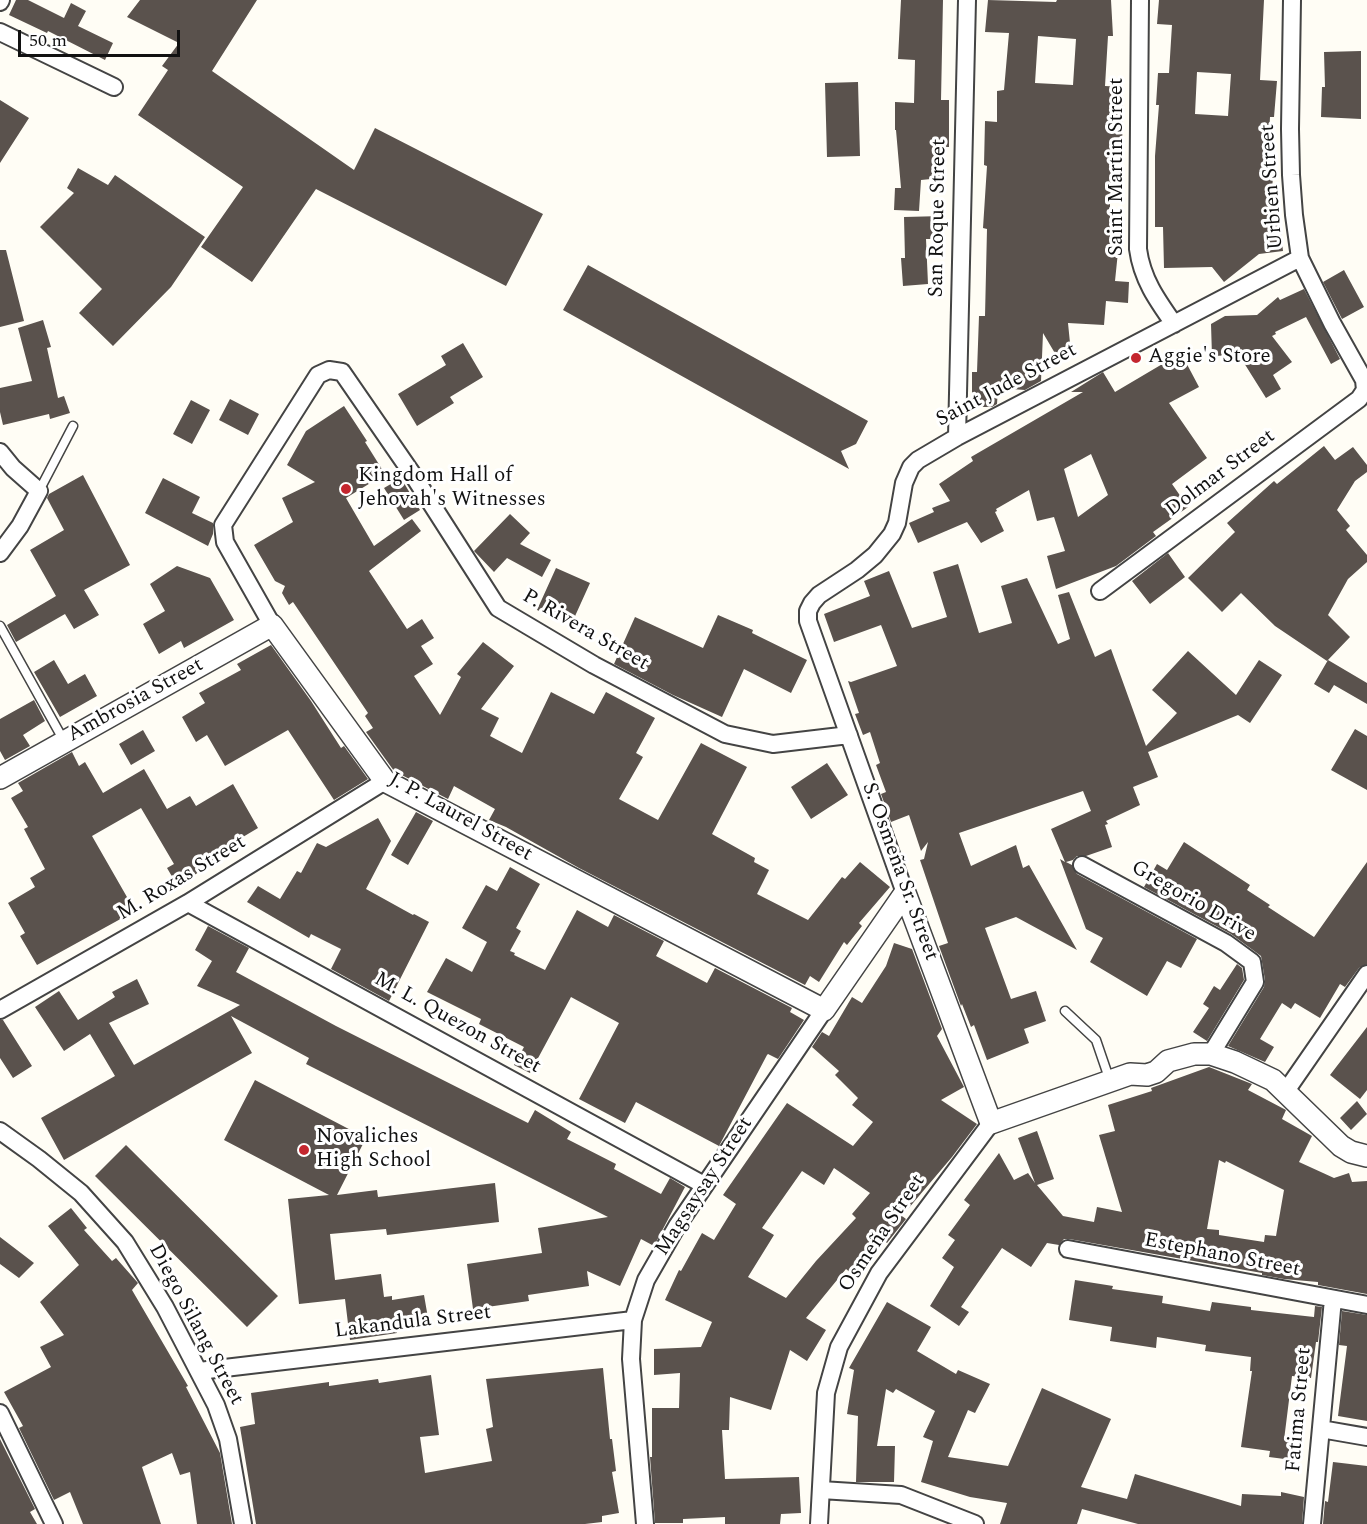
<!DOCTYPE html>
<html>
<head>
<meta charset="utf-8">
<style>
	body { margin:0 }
	#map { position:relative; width:1367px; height:1524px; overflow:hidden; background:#fffdf5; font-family:Spectral,serif }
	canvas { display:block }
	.scale { position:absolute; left:18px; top:30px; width:162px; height:27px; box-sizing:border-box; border:3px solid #111; border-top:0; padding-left:8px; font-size:18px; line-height:21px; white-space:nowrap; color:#111; -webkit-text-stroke:4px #fff; paint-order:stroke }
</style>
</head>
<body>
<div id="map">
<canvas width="1367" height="1524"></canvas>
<div class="scale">50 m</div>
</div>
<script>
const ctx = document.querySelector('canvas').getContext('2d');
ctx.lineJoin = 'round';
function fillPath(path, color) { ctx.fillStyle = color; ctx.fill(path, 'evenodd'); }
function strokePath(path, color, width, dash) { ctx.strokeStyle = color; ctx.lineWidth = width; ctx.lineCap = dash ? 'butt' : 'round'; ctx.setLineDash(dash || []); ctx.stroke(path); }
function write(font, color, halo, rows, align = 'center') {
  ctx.font = font + ' Spectral,serif'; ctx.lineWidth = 6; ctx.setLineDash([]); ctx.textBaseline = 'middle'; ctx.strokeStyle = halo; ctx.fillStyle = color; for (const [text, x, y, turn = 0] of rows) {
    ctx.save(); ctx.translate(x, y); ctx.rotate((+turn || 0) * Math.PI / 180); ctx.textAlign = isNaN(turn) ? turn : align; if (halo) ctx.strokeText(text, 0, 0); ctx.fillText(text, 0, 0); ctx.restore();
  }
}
const building = new Path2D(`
	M16,0H28L64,18L71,3L86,11L78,26L113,43L105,60L48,31L47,33L9,15Z
	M140,0H257L212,71L354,170L375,128L543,214L506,286L316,189L252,282L201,247L243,187L138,115L168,70L162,66L179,43L127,17Z
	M901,0H943L941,100H949V147H938L941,178L921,180L919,211L894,210L895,188H901L896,130H895V102L914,103L915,60L898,59Z
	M988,0L1056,2L1057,0H1111L1113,36H1108L1105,86L1123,87L1122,155H1113L1110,202V241L1119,242L1115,281L1129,282L1128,303L1106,301L1104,325L1068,323L1071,353L1056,355L1043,333L1041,381L1025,390L998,388L997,404L992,407H972V372H977L979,316H985L987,229L983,228L987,166L984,165L985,121L997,122V91L1004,90L1009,33L985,32ZM1038,36L1076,39L1073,85L1035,83Z
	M1159,0H1264L1260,80L1277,81L1274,117H1270L1267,176H1273L1271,206L1278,205L1283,251L1259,254L1224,282L1212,267L1164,268L1163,227H1155V156L1159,105H1156L1158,73H1169L1172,25L1157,24ZM1197,72L1231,74L1228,116L1195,114Z
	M1361,51V119L1321,117L1322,87H1325L1324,52Z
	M858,82L860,156L827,157L825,83Z
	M0,100L29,118L0,163Z
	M78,168L108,185L115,175L205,237L171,287L113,346L79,313L102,289L40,227L74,193L67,188Z
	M943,216V239H926L928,284L903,286L901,258H905L904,217Z
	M0,250H6L24,321L0,327Z
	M588,265L868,421L856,444L841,451L849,469L563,310Z
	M1344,270L1364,307L1342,319L1323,282Z
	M1304,289L1340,359L1331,364L1306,317L1275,332L1276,334L1272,336L1292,362L1273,375L1281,389L1266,398L1239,355L1212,356L1211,324L1225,316L1257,315L1278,297L1280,300Z
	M43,320L51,347L47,348L58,398L64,396L70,413L50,419L49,414L3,425L0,412V388L32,381L18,328Z
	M463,343L483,377L450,397L454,403L417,426L398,394L446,365L441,356Z
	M1181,353L1199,387L1169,403L1207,458L1172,484L1188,507L1153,532L1156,536L1116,566L1056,589L1047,556L1065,551L1054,517L1037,521L1029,490L996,509L997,511L995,512L1004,531L981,543L967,522L918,543L909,523L934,512L932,508L950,501L939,484L973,461L971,457L1083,392H1071L1103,372L1115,392ZM1091,454L1108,495L1078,517L1064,469Z
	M230,399L259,414L248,435L219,420Z
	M191,400L210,410L192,444L173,434Z
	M344,406L367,441L365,442L385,474L346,498L374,546L412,519L421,531L369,571L407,629L422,619L434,638L421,646L433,664L414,676L440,715L461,677L457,674L483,642L514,666L481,709L499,718L490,736L522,753L551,692L594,714L606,692L655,718L636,753L643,757L619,799L658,820L701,743L747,767L712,834L755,858L754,862L769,870L757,894L808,920L842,877L845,879L860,862L890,887L859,923L862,926L847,945L844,942L819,982L810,976L805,985L579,868L506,827L489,820L495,809L454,786L448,799L446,798L394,771L366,732L373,728L365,716L368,713L293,602L289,605L282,593L285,586L275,581L254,545L293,522L282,498L315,482L287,465L306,431Z
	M1324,446L1335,460L1353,447L1367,465V472L1355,481L1337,510L1350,526L1346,530L1367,555V562L1348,579L1328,615L1350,637L1327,661L1275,626L1241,593L1222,612L1188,578L1235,532L1227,523L1274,481L1277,484Z
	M83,475L130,565L84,590L99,615L74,629L65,614L16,642L7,625L56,596L30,550L64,530L47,498L49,494Z
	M163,478L200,497L192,513L213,523V534L208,546L145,513Z
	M401,478L420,510L404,520L384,488Z
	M510,514L530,533L520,544L551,560L542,577L507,558L494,572L474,551Z
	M1168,553L1185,577L1150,604L1132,581Z
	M958,564L979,633L1012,623L1001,586L1027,578L1058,644L1070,639L1058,595L1069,592L1095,657L1111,649L1146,746L1177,713L1152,690L1188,651L1236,695L1259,660L1282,675L1250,723L1238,715L1148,752L1158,777L1133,787L1140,805L1106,821L1108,824L1105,825L1112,847L1086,856H1077L1073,860L1066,862L1072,865L1077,874L1197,939L1181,968L1167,961L1147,996L1090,962L1103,938L1086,929L1060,859L1065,862L1051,829L1091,811L1083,791L959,833L971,866L1016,845L1023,868L1029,865L1077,950L1016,917L985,928L1011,999L1036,991L1046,1021L1024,1029L1029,1043L987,1060L974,1025L971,1027L962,1004L961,1006L939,946L948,943L920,860L924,859L928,842L921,851L909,815L891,822L881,794L886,792L876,765L880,763L870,732L863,735L855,714L859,713L848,681L851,682L897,666L881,625L834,642L824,614L870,596L864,581L889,571L912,628L947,617L933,572Z
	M177,566L210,578L234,620L184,648L181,641L159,654L143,624L165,611L150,584Z
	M556,568L590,583L571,625L537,610Z
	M718,615L753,630L752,633L807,660L791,693L744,669L722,717L673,695L614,664L635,617L703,648Z
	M271,645L311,701L341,748L344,746L368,779L334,800L288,730L225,766L207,735L196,742L182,717L205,703L199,693L241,670L237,664Z
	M54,660L68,684L85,674L97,696L60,717L34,672Z
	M1328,660L1367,683V704L1334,685L1329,693L1314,684Z
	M34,700L45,721L23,735L30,746L5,760L0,751V719Z
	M1355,729L1367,736V790L1331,770Z
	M143,730L155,751L131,765L119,744Z
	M72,752L79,766L85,762L103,793L144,769L167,809L190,796L196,806L233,784L258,828L221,850L225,857L177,885L167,868L174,864L141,808L92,836L135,911L37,965L20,936L25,933L8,903L35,887L30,878L45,869L24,829L28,827L11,798L23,791L18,783Z
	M827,763L848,795L811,819L791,787Z
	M416,812L433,821L408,865L391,855Z
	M378,818L391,841L366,889L413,915L414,914L429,922L389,1001L331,969L341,949L311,934L309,938L247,902L258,886L280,899L297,871L301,873L317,843L326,847Z
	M1184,842L1250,885L1247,890L1270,905L1268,907L1314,937L1367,862V964L1359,968L1345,987L1340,984L1320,1018L1295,1003L1291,1009L1282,1003L1260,1039L1274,1047L1265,1062L1228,1046L1264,987L1265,980L1261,956L1231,934L1144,887L1157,864L1167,870Z
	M510,867L540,884L516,928L521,931L510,951L515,953L514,955L545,970L577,910L608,927L614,915L664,941L656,956L707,983L715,968L792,1008L790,1012L804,1020L778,1059L768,1054L767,1055L719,1146L636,1102L625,1123L579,1099L619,1023L571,997L530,1073L514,1065L524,1047L479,1024L481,1019L427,992L446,958L472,972L487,942L462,928L486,885L497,891Z
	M208,926L249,948L236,972L336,1026L528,1123L535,1110L571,1132L567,1139L616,1164L614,1169L661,1194L670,1178L685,1187L654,1246L641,1239L620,1286L587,1271L589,1286L528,1295L529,1301L473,1309L467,1264L542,1253L538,1228L608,1217L306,1064L309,1058L231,1016L252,1053L64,1160L41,1118L115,1076L90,1034L64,1051L35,1007L59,991L78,1020L115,997L112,992L137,979L149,1004L109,1023L134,1065L240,1005L197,986L212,961L195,950Z
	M894,943L912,949L942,1029L937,1036L964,1087L941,1100L977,1124L952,1157L902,1216L906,1219L887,1243L882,1239L851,1273L846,1269L806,1318L826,1330L807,1361L790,1350L771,1410L730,1397L729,1430H722L725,1479L799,1477L801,1513L781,1514L780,1524H725V1517L683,1519V1523H655L650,1457H652V1408H679L680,1373L654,1375V1349L701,1347L712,1322L665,1300L679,1270L681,1271L702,1233L714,1240L736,1204L723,1195L787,1103L853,1146L873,1122L852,1105L858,1098L835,1075L839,1071L812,1047L822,1032L829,1036L852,997L862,1003L886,966ZM834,1168L870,1193L852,1214L856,1218L816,1261L786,1298L748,1277L774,1235L762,1228L802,1171L824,1185Z
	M1237,964L1242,968L1244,980L1207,1041L1193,1032L1209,1008L1203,1004L1214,986L1220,990Z
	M0,1020H3L32,1066L13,1078L0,1058Z
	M1367,1027V1090L1360,1099L1330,1075Z
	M1209,1067L1252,1084L1248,1090L1286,1110L1282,1119L1312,1136L1299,1162L1334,1178L1349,1173L1352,1182L1367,1181V1294L1318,1285V1282L1284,1279L1262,1275V1273L1069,1239H1064L1059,1245L1047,1243L1031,1267L1002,1248L961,1307L969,1312L959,1326L930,1306L954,1267L942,1258L955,1240L948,1235L970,1205L964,1200L999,1153L1014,1180L1028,1173L1035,1183L1018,1138L1037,1131L1054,1179L1037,1185L1063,1216L1094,1222L1097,1207L1122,1212L1099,1135L1115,1131L1108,1105L1152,1091L1151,1088ZM1219,1160L1225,1163L1226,1161L1284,1190L1276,1236L1265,1235L1264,1242L1219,1235V1230L1207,1229Z
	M255,1080L366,1138L337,1195L377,1190L378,1197L495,1183L499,1222L387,1235L386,1229L330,1234L335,1280L381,1274L384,1297L392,1296V1300L424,1295L428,1318L396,1324L397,1333L350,1340L345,1299L299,1304L288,1199L329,1195L224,1140Z
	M1357,1101L1367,1114L1351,1130L1340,1118Z
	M126,1145L278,1296L247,1327L95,1176Z
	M71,1208L87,1228L84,1230L112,1261L116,1258L138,1283L132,1290L188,1386L186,1387L220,1453L232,1524H197L190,1472L180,1475L172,1453L142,1467L161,1524H83L70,1492L54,1500L19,1428L23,1426L4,1392L51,1367L40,1347L64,1335L40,1302L79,1265L48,1226Z
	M0,1237L34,1263L19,1278L0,1264Z
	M1075,1280L1113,1286L1112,1289L1163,1296L1162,1303L1210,1311L1212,1302L1251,1307V1310L1314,1317L1315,1306L1322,1307L1318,1342H1316L1311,1378L1292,1376L1284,1440L1302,1443L1300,1461L1269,1457L1270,1451L1241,1447L1252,1371H1250L1251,1357L1205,1351L1206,1345L1157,1337L1156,1348L1110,1341L1112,1327L1069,1320Z
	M887,1302L931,1327L917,1351L956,1374L958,1370L990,1384L975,1413L968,1410L948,1457L1008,1466L1042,1388L1111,1419L1081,1487L1127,1499L1135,1474L1241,1506L1242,1494L1281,1496V1492L1304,1497L1302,1524H1138L1082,1509L1077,1524H1000L1007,1503L970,1497L921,1482L933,1441L923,1437L935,1411L896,1389L893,1393L886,1389L877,1446H895L894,1482H856L858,1416L847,1414L854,1370L849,1368Z
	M1342,1311L1367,1315V1421L1338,1416L1347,1346L1339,1345Z
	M603,1368L610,1439H612L616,1471L612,1472L619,1513L602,1516V1522L585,1524H256L240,1427L255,1424L251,1393L329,1382V1386L378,1379L379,1383L431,1375L439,1435L420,1437L425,1473L492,1461L486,1429L493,1427L486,1379Z
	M0,1439L35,1509L30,1512L37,1524H0Z
	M1333,1462L1367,1466V1524H1323L1325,1501L1328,1502Z`);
const service = new Path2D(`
	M39,491L73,426
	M0,626L64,741
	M1065,1011L1096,1040L1110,1081`);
const minor = new Path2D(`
	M1140,0L1138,249C1142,279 1157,300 1174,324
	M0,2L1,0
	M0,32L114,87
	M957,437L967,0
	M0,452L13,468L39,491L20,526L0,553
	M1100,591L1359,399L1365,390L1364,380L1332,323L1300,258L1294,215L1291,175L1290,129L1292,0
	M272,625L225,542L223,525L318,375L329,370L342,372L411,472L498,608L594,665L725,734L773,744L849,735
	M1082,865L1226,943L1252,962L1255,982L1211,1054
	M905,893L808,621V611L812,603L819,595L857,570L875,555L892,534L897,523L904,483L911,467L918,460L957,437L1300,258
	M188,903L704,1185
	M0,1010L188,903L385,781
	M1286,1091L1367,974
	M0,1131L39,1159L81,1193L125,1242L165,1307L216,1405L228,1439L243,1524
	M1068,1249L1367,1305
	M199,1371L633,1320
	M0,1413L54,1524
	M1321,1429L1367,1437
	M821,1490L901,1495L975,1524
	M645,1524L631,1359L633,1320L646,1280L677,1226L824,1010
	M819,1524L826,1393L839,1347L879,1273L991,1123
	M1312,1524L1333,1299`);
const tertiary = new Path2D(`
	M0,778L272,625L385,781L824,1010L905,893
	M905,893L991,1123L1130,1074L1147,1075L1156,1072L1168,1061L1194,1054H1211L1235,1062L1273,1080L1341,1146L1351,1152L1367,1156`);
const markers = [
	[1136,358,6,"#c4262e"],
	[346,489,6,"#c4262e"],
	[304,1150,6,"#c4262e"]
];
const streetNames = [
	["Saint Martin Street",1118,167,-90],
	["Urbien Street",1273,187,-94],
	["San Roque Street",939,218,-89],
	["Saint Jude Street",1007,386,-28],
	["Dolmar Street",1221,474,-37],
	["P. Rivera Street",585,631,30],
	["Ambrosia Street",136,701,-29],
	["J. P. Laurel Street",460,818,29],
	["S. Osmeña Sr. Street",899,872,70],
	["M. Roxas Street",182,879,-31],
	["Gregorio Drive",1193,902,30],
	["M. L. Quezon Street",457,1024,29],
	["Magsaysay Street",705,1187,-57],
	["Osmeña Street",883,1234,-56],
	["Estephano Street",1222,1256,11],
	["Lakandula Street",413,1323,-7],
	["Diego Silang Street",195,1325,62],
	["Fatima Street",1300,1410,-85]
];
const poiNames = [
	["Aggie's Store",1148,358],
	["Kingdom Hall of",358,477],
	["Jehovah's Witnesses",358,501],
	["Novaliches",316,1138],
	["High School",316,1162]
];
fillPath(building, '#5a524d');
strokePath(service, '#444', 11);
strokePath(minor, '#444', 20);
strokePath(tertiary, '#444', 24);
strokePath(service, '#fff', 8);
strokePath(minor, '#fff', 16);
strokePath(tertiary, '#fff', 21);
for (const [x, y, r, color] of markers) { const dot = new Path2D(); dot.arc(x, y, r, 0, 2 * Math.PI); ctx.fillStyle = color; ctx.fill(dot); strokePath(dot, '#fff', 2); }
write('21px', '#111', '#fff', streetNames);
write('21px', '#111', '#fff', poiNames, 'left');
</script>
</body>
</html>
